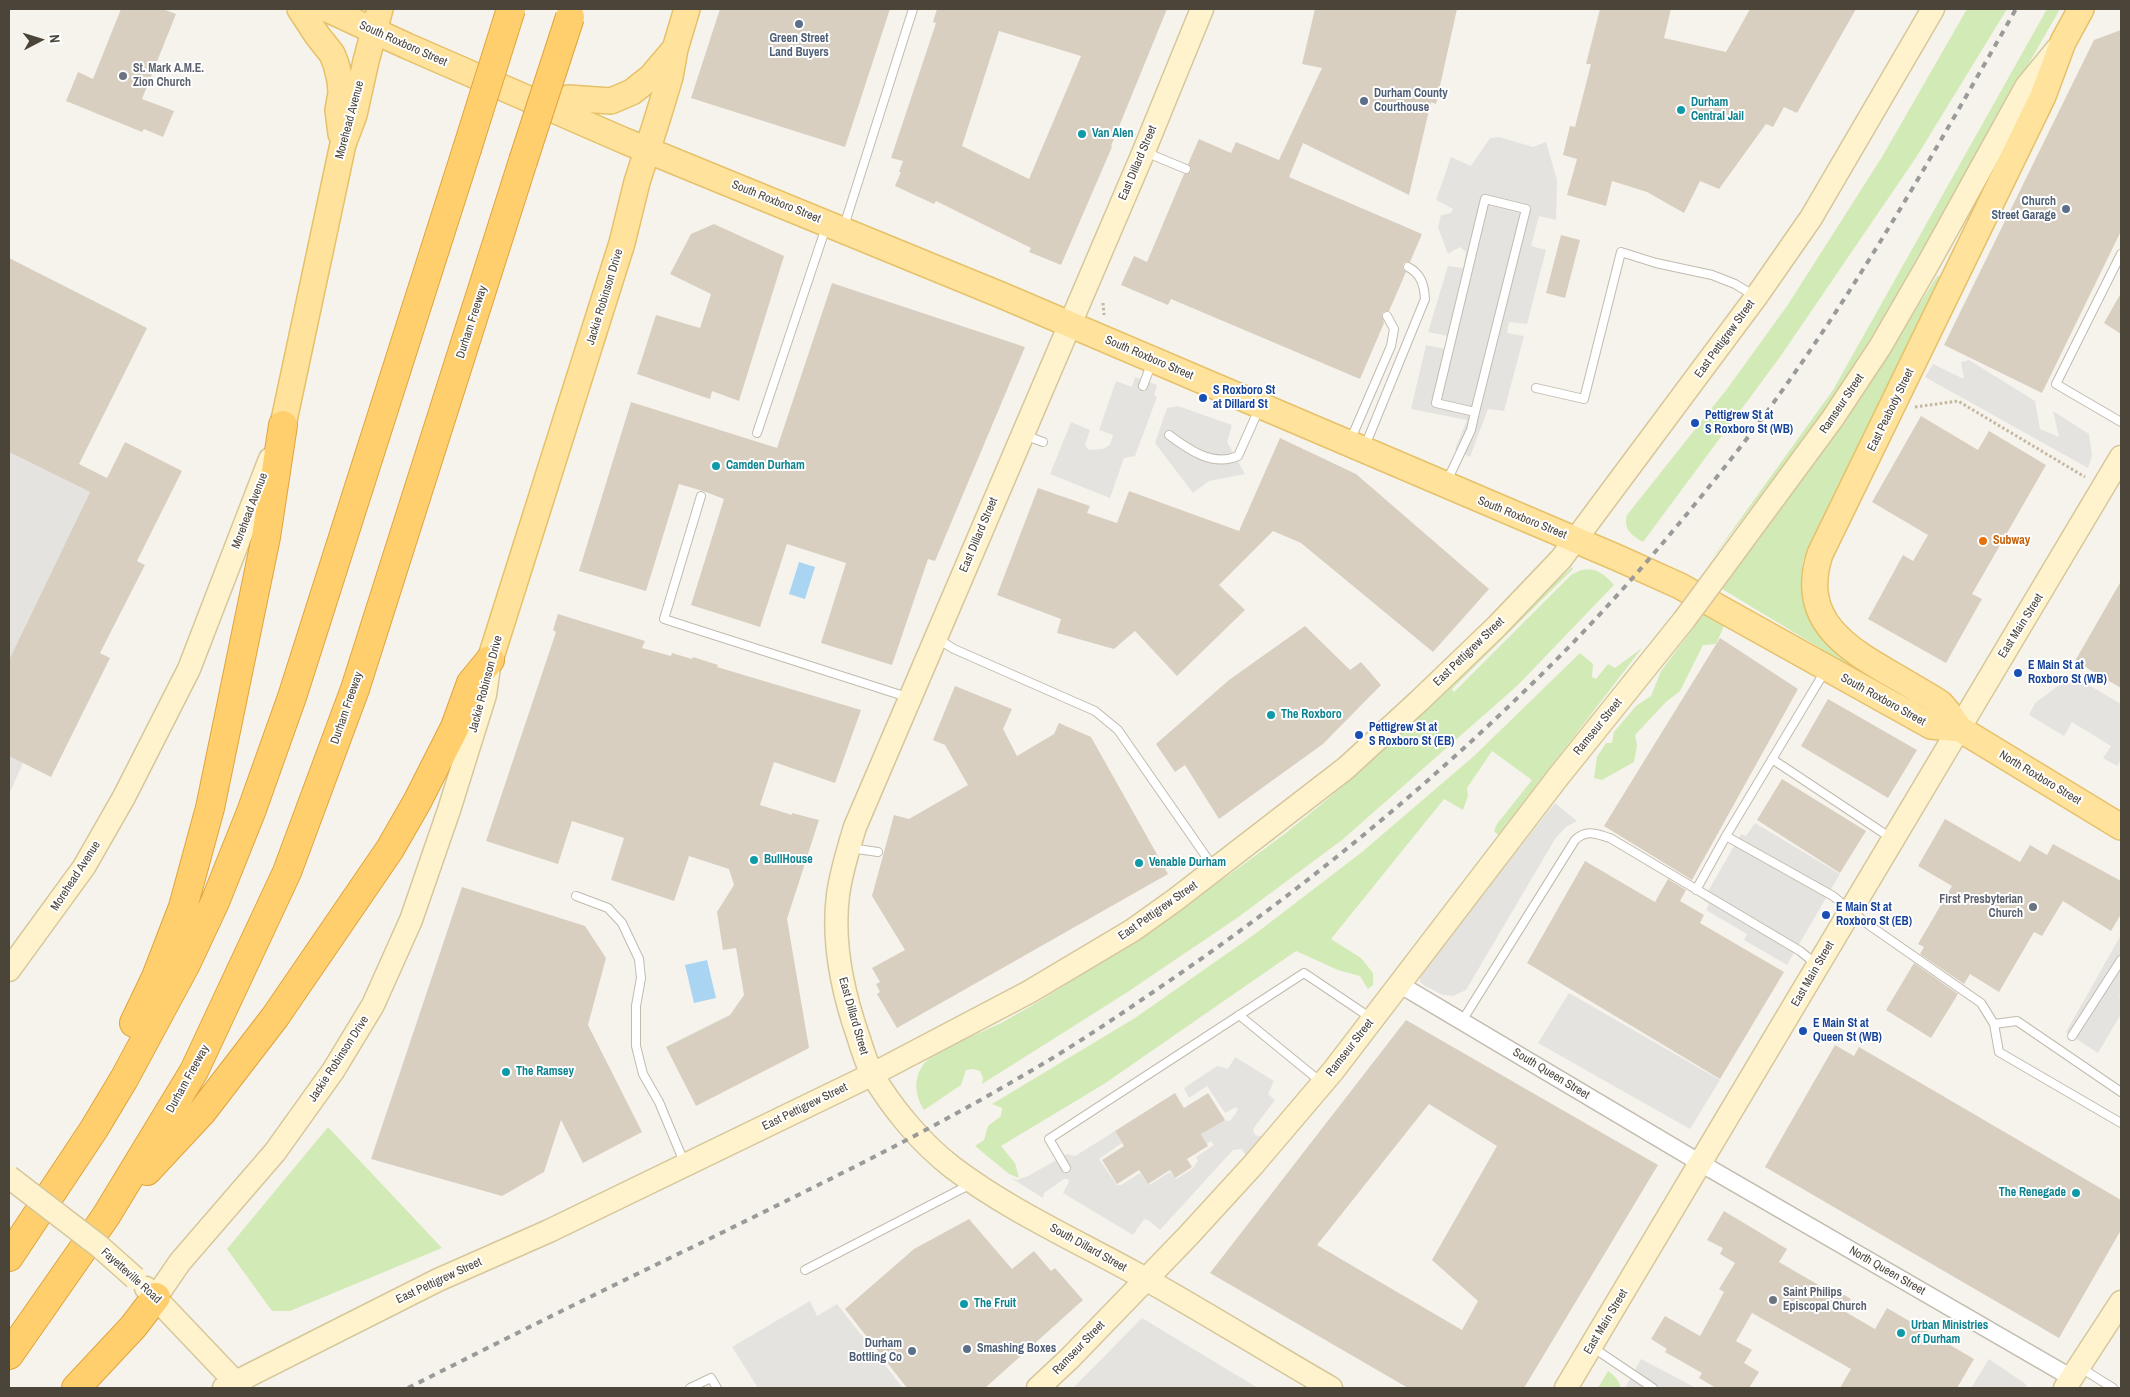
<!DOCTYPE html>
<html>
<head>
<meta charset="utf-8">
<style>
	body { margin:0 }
	#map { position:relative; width:2130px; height:1397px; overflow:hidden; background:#f6f3ec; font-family:"Archivo Narrow",sans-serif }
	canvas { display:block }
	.frame { position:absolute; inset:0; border:10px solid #4b4439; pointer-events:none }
	.north { position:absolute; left:15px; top:15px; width:50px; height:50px; -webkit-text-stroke:4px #fff; paint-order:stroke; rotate:85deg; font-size:14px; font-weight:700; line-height:20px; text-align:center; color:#4b4439 }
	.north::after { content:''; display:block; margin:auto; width:18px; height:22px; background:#4b4439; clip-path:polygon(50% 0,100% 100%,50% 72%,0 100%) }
</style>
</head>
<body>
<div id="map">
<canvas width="2130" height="1397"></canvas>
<div class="frame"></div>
<div class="north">N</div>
</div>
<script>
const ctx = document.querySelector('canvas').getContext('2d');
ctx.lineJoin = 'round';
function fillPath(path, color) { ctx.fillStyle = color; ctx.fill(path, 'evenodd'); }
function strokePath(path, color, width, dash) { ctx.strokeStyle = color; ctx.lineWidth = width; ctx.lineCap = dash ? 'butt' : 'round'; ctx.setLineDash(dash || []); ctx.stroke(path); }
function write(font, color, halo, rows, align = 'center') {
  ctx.font = font + ' "Archivo Narrow",sans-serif'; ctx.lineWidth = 4; ctx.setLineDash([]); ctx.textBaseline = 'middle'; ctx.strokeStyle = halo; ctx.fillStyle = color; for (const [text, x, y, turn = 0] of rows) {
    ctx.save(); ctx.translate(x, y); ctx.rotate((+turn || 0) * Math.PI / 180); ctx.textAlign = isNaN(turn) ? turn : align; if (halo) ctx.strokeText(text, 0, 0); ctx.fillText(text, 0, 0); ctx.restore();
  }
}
const green = new Path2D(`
	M1967,9H2007L1917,156L1780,357L1643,542C1631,535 1623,529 1627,515L1727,389L1787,306L1882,157Z
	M2047,9H2060L1876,330L1820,417L1708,564L1833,390Z
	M1938,275L1941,278L1854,459L1814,538L1803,561L1801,579L1803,596L1810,618L1822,638L1836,651L1928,710H1923L1722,589L1838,431Z
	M1572,567L1573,569L1452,689L1454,692L1570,576C1587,564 1600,569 1614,585L1518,685L1342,840L1237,918L1126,993L982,1084L983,1078L980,1071L973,1069L966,1070L961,1085L924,1110C915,1096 913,1079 923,1065C935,1049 984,1032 1003,1022C1030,1007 1057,991 1082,974C1151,928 1221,883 1287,832C1390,752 1477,655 1572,567Z
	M1704,614L1724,626L1716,644L1703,645L1680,691L1666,702L1635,735L1637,746L1634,762L1602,780L1594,778L1597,757L1606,743H1612L1614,732L1636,706L1651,696L1661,671Z
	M1642,648L1498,835L1494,831L1497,824L1532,780L1492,751L1467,788L1468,796L1463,810L1444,799L1331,939L1361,958L1373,973V985L1368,989L1360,976L1338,970L1296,951L1104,1084L1001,1146L1015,1163L1019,1178L1009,1174L975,1146L984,1140L988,1126L1001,1116L1002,1108L992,1104L1135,1018L1255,934L1362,852L1474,756L1580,653L1593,664L1592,677L1596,679L1608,664L1615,668Z
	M328,1127L442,1248L290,1311H272L227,1249Z
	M1608,1371C1615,1376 1619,1380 1621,1388H1598Z`);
const parking = new Path2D(`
	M1499,137L1533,147L1546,142L1557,180L1556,220L1539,216L1531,246L1546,250L1527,324L1509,322L1507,333L1524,336L1504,411L1488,409L1470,457L1455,449L1467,420L1411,409L1426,345L1445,349L1448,336L1428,332L1448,266L1463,268L1466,252L1460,247L1448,254L1438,227L1441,215L1451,213L1453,209L1436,200L1451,157L1471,166L1490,138Z
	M1969,360L2035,401L2040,429L2059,437L2053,411L2089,434L2092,456L2088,468L1925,377L1933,364L1964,379L1961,362Z
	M1135,377L1157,385L1154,395L1157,397L1135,456L1124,458L1110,498L1050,474L1071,422L1090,430L1085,445L1089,450L1103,449L1110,445L1113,435L1099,430L1116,381L1132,387Z
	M1178,406L1232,425L1227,442L1245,474L1209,481L1193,493L1155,443L1167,408Z
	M9,452L90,492L9,660Z
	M2075,677L2121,704V760L2117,766L2103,758L2111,746L2072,722L2064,736L2029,715L2035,703L2062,683Z
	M9,756L23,763L9,794Z
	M1555,803L1577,821L1566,827L1555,839L1466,990L1453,996L1443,995L1425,986L1420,982V976L1422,971Z
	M1755,823L1840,874L1787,965L1744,940L1747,934L1706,910L1709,904L1703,900L1741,834L1746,836Z
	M2121,935V994L2119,997L2121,999V1014L2098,1053L2066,1032Z
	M1569,993L1720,1080L1690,1129L1538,1043Z
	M1235,1057L1274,1081L1268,1094L1275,1100L1253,1129L1255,1135L1263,1137L1244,1157L1245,1154L1242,1149L1233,1150L1160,1230L1148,1220L1144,1219L1133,1235L1063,1193L1069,1182L1068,1179H1064L1044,1193L1043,1198L1011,1178L1017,1180L1028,1176L1067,1154L1075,1156L1115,1131L1122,1143L1099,1159L1117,1185H1121L1140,1173L1149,1185L1170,1172L1176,1179L1191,1170L1198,1161L1196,1157L1214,1145L1211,1141L1207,1144L1201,1134L1223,1120L1230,1121L1238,1110L1236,1107L1225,1113L1207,1086L1189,1098L1184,1088L1217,1066L1228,1069Z
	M810,1301L817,1316L837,1304L903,1388H758L732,1347Z
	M1142,1318L1258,1388H1073Z
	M1641,1359L1696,1388H1625Z
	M1989,1359L2027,1385L2025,1388H1971Z`);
const water = new Path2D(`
	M799,562L815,567L805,599L789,594Z
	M707,960L716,998L694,1003L685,965Z`);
const building = new Path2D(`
	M121,9H163L176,14L142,99L174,111L163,137L144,129L142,132L66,101L78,72L93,79Z
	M720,9H890L845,147L691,98Z
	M937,9H1167L1111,146L1112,147L1061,265L1029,252L1031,248L936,201L934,204L895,186L901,172H899L903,161L891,158L936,23L933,22ZM999,31L1081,56L1029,179L962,146Z
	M1315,9H1457L1436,104L1431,102L1409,195L1303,143L1289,177L1422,234L1410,262H1406L1403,264V269L1406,272L1389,311H1385L1382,313L1384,323L1360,379L1171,299L1168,305L1121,285L1134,256L1147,262L1184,174L1191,172V168L1188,164L1199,139L1231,153L1236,142L1279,160L1322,68L1302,64Z
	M1600,9H1671L1664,38L1726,52L1750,9H1856L1797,113L1784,107L1773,127L1766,124L1719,189L1700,181L1684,213L1647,192L1612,181L1606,206L1567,195L1577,159L1563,155L1570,126L1575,127L1591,64H1586Z
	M2121,30V231L2042,393L1944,345L2094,40Z
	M714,224L784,256L739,401L712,391L710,399L637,374L656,315L700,328L711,294L670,274L691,234Z
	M1561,235L1580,240L1565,298L1546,293Z
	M9,258L147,328L79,464L107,478L125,442L182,471L137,561L145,565L100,653L110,658L51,777L9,756V660L90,492L9,452Z
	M832,283L1025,347L935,561L928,559L892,665L821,643L846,563L787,544L760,627L691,605L724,499L703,491L679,484L646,591L579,571L631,402L777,448Z
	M2121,293V334L2104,323Z
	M1921,416L1978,450L1989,431L2046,465L1972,594L1982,599L1946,663L1868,619L1903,555L1913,561L1928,535L1872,502Z
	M1280,438L1356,474L1489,589L1433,652L1301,543L1273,531L1219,585L1245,610L1177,676L1135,631L1114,649L1057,633L1061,619L997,595L1038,488L1090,506L1087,513L1117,523L1129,491L1239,531Z
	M2121,581V688L2075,661Z
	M558,614L645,641L642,648L671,656L672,653L692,659L693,657L718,665L717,667L861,710L835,783L774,762L760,805L792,815V813L819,820L787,919L809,1048L696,1106L666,1047L730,1015L744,995L736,948L723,950L717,912L734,885L729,869L689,856L674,901L611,880L624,838L572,821L558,864L486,841L556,632L553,630Z
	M1305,626L1350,670L1361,662L1381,685L1323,744L1219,819L1185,765L1175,772L1156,744L1229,680Z
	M1720,638L1798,689L1692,880L1604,826Z
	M955,686L1012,709L1003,729L1017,756L1054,734L1059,723L1091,737L1168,874L897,1028L877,994L880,992L876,984L880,982L872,968L905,950L872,896L894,815L909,819L968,785L945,745L933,740Z
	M1828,699L1917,750L1888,798L1801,746Z
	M1782,779L1866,831L1840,873L1757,820Z
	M1945,819L2020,862L2030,845L2047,855L2053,844L2121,881V914L2111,931L2063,901L2042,936L2034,932L1999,992L1970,974L1964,984L1920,954L1924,947L1918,944L1952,886L1918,866Z
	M1585,861L1655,902L1668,879L1686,890L1680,901L1704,915L1700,923L1784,972L1720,1079L1527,963Z
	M462,887L585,926L606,958L588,1025L642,1132L583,1163L561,1120L544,1172L502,1196L371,1159Z
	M1914,963L1958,994L1931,1038L1886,1010Z
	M1406,1020L1658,1165L1524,1388H1408L1210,1273ZM1429,1104L1497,1146L1432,1260L1478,1301L1462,1330L1317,1245Z
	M1835,1045L1854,1056L1859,1047L2121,1200V1230L2059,1338L1765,1167Z
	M1175,1093L1184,1108L1208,1093L1225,1120L1201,1134L1208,1146L1187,1159L1192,1167L1175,1178L1170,1170L1148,1184L1139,1170L1117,1184L1102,1160L1124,1146L1115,1131Z
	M1724,1211L1787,1249L1779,1262L1834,1294L1836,1290L1851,1299L1844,1311L1875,1329L1887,1308L1974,1359L1957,1388H1840L1851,1369L1752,1313L1736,1341L1752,1350L1744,1363L1759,1372L1749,1388H1716L1699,1378L1702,1373L1665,1352L1667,1349L1651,1339L1665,1316L1700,1336L1716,1307L1724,1292L1719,1289L1735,1263L1720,1254L1723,1248L1707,1240Z
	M969,1219L1012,1269L1034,1251L1051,1271L1055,1268L1083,1300L985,1388H907L845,1309L914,1249Z`);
const path = new Path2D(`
	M1103,303L1104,315
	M1915,407L1958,401L2085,477`);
const lane = new Path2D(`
	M1145,152L1186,169
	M844,226L913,9
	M2121,254L2056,384L2121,422
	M1143,386L1152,362
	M1536,388L1584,399L1621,252L1656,263L1712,275L1735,284L1755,296
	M757,433L826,227
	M1024,435L1043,442
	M1169,435C1189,450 1213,467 1238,456L1259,409
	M1350,441L1391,346L1394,329L1387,316
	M1365,446L1425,299C1424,284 1421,274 1408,267
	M1447,481L1471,430L1475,412L1526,209L1485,199L1436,403L1475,412
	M701,496L664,619L907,697
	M938,639L954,649L1095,711L1118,730L1214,868
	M1825,671L1726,836L1833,896L1866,923L1981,1003L1994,1024L2017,1021L2121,1092
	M1772,759L1891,838
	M850,848L878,852
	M1696,890L1726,836
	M576,896L608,908L622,923L639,959L641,978L636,1006V1046L643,1074L659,1102L684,1162
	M1239,1015L1321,1082
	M1462,1021L1575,840C1587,829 1596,834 1610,838L1800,951L1816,964
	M1994,1024L1999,1052L2121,1123
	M2072,1036L2121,960
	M1066,1168L1049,1139L1304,973L1371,1018
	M805,1270L971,1184
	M1592,1347L1653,1388
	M2081,1368L2113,1388
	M690,1388L711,1378L717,1388`);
const street = new Path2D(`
	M1399,984L1702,1164L2072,1378`);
const secondary = new Path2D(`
	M1202,9L1144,151L855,827C848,850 841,872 838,895C832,943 842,990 858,1036C862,1049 866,1062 872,1074C892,1108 921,1143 952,1167C1007,1209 1073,1239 1133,1272C1200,1309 1265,1350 1331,1388
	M1721,570L1833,418L1880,347L1928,264L2026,87L2057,49
	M9,970L84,867L124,797L189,669L270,459
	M146,1288L241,1388
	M156,1297L180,1262L275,1152L333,1071L373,1005L411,920L449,810L485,695L490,660
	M224,1388L438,1280L549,1231L873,1074L1029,992L1133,930L1175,900L1346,768L1420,700L1497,626L1561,559L1756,297L1811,218L1933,9
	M1038,1388L1069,1359L1188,1236L1253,1165L1333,1071L1558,777L1684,620
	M1566,1388L2121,457
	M2065,1388L2121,1302`);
const primary = new Path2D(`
	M300,9L317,35L332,54L336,64L340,80L341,93L338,110L341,134
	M327,9L407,46L625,141L1001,295L1618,558L1680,586L1931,726L1960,729
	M2081,9L2063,42L2043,96L1820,554C1795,630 1863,656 1915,688C1923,693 1934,698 1941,704C1948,711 1954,721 1960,729L2121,827
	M552,108L568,98L611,101L632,92L651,77L673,51
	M283,425L343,144L354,115L366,61L380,9
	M490,660L622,243L637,182L656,123L670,77L675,49L687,9`);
const highway = new Path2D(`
	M134,1023L156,977L183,907L210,808L266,537L283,425
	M147,1171L202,1112L275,1017L390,849L417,802L455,727L471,683L490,660
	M9,1257L94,1129L124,1079L186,964L215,902L251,812L292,697L467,149
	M9,1355L106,1216L194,1071L287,872L355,689L523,161
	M76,1388L133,1327L156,1297`);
const rail = new Path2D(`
	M408,1388C505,1339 603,1290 701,1243C812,1188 923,1135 1029,1072C1079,1043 1127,1010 1175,977C1307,886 1430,785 1544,672C1611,606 1673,533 1731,459C1841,319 1928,163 2016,9`);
const secondaryBridge = new Path2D(`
	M1684,620L1721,570
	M9,1177L99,1246L135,1278`);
const highwayBridge = new Path2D(`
	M467,149L511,9
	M523,161L570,17`);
const markers = [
	[799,24,5,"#5c6f8a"],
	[123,76,5,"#6b7280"],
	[1364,101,5,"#5c6f8a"],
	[1681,110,5,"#0f9aa8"],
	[1082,134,5,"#0f9aa8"],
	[2066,209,5,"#5c6f8a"],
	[1203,398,5,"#1a4fb4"],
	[1695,423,5,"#1a4fb4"],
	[716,466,5,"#0f9aa8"],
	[1983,541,5,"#e8710a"],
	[2018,673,5,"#1a4fb4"],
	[1271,715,5,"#0f9aa8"],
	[1359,735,5,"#1a4fb4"],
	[754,860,5,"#0f9aa8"],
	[1139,863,5,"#0f9aa8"],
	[2033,907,5,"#6b7280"],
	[1826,915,5,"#1a4fb4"],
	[1803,1031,5,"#1a4fb4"],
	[506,1072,5,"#0f9aa8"],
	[2076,1193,5,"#0f9aa8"],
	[1773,1300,5,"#6b7280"],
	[964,1304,5,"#0f9aa8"],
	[1901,1333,5,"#0f9aa8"],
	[967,1349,5,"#5c6f8a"],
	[912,1351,5,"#5c6f8a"]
];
const serviceNames = [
	["Green Street",799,39,"center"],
	["Land Buyers",799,53,"center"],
	["Durham County",1374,94],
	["Courthouse",1374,108],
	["Church",2056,202,"right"],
	["Street Garage",2056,216,"right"],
	["Durham",902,1344,"right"],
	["Bottling Co",902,1358,"right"],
	["Smashing Boxes",977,1349]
];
const streetNames = [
	["South Roxboro Street",403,44,24],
	["Morehead Avenue",350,120,-75],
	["East Dillard Street",1138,163,-67],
	["South Roxboro Street",776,202,22],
	["Jackie Robinson Drive",605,297,-73],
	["Durham Freeway",472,322,-72],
	["East Pettigrew Street",1725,339,-54],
	["South Roxboro Street",1149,358,23],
	["Ramseur Street",1842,404,-56],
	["East Peabody Street",1891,410,-64],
	["Morehead Avenue",250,511,-69],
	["South Roxboro Street",1522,518,22],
	["East Dillard Street",979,535,-67],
	["East Main Street",2021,626,-58],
	["East Pettigrew Street",1469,652,-44],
	["Jackie Robinson Drive",486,684,-75],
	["South Roxboro Street",1883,700,29],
	["Durham Freeway",347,708,-71],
	["Ramseur Street",1598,727,-51],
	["North Roxboro Street",2040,778,31],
	["Morehead Avenue",76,876,-57],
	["East Pettigrew Street",1158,911,-35],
	["East Main Street",1813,974,-60],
	["East Dillard Street",853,1016,74],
	["Ramseur Street",1350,1048,-52],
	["Jackie Robinson Drive",339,1059,-57],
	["South Queen Street",1551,1074,31],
	["Durham Freeway",188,1079,-61],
	["East Pettigrew Street",805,1107,-26],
	["South Dillard Street",1088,1248,29],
	["North Queen Street",1887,1271,30],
	["Fayetteville Road",131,1276,42],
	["East Pettigrew Street",439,1281,-25],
	["East Main Street",1606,1322,-59],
	["Ramseur Street",1079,1348,-46]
];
const worshipNames = [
	["St. Mark A.M.E.",133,69],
	["Zion Church",133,83],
	["First Presbyterian",2023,900,"right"],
	["Church",2023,914,"right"],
	["Saint Philips",1783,1293],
	["Episcopal Church",1783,1307]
];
const cultureNames = [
	["Durham",1691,103],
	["Central Jail",1691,117],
	["Van Alen",1092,134],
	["Camden Durham",726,466],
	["The Roxboro",1281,715],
	["BullHouse",764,860],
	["Venable Durham",1149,863],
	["The Ramsey",516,1072],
	["The Renegade",2066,1193,"right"],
	["The Fruit",974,1304],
	["Urban Ministries",1911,1326],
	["of Durham",1911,1340]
];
const transitNames = [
	["S Roxboro St",1213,391],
	["at Dillard St",1213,405],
	["Pettigrew St at",1705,416],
	["S Roxboro St (WB)",1705,430],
	["E Main St at",2028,666],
	["Roxboro St (WB)",2028,680],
	["Pettigrew St at",1369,728],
	["S Roxboro St (EB)",1369,742],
	["E Main St at",1836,908],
	["Roxboro St (EB)",1836,922],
	["E Main St at",1813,1024],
	["Queen St (WB)",1813,1038]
];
const foodNames = [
	["Subway",1993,541]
];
fillPath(green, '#d2eab5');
fillPath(parking, '#e5e3e0');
fillPath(water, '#a9d4f2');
fillPath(building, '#d8cfc1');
strokePath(lane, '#c2bbae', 10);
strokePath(street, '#c2bbae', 19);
strokePath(secondary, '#d6c79b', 25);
strokePath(primary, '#e6c16a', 28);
strokePath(highway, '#e0a43c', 30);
strokePath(path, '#c4b79f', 3, [2.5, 2.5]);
strokePath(lane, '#fff', 8);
strokePath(street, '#fff', 16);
strokePath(secondary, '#fff3cd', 22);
strokePath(primary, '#ffe39c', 25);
strokePath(highway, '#ffcf6e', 28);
strokePath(rail, '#9a9a9a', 4, [6, 6]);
strokePath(secondaryBridge, '#d6c79b', 25, []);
strokePath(highwayBridge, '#e0a43c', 30, []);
strokePath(secondaryBridge, '#fff3cd', 22);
strokePath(highwayBridge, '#ffcf6e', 28);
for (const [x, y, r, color] of markers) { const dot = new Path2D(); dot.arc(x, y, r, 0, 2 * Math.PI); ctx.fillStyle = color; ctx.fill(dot); strokePath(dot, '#fff', 2); }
write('bold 12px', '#4e5e75', '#fff', serviceNames, 'left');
write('12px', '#4b4439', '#fff', streetNames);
write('bold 12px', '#5b616d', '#fff', worshipNames, 'left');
write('bold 12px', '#0d838f', '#fff', cultureNames, 'left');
write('bold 12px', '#164399', '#fff', transitNames, 'left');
write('bold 12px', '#c56008', '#fff', foodNames, 'left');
</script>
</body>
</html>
